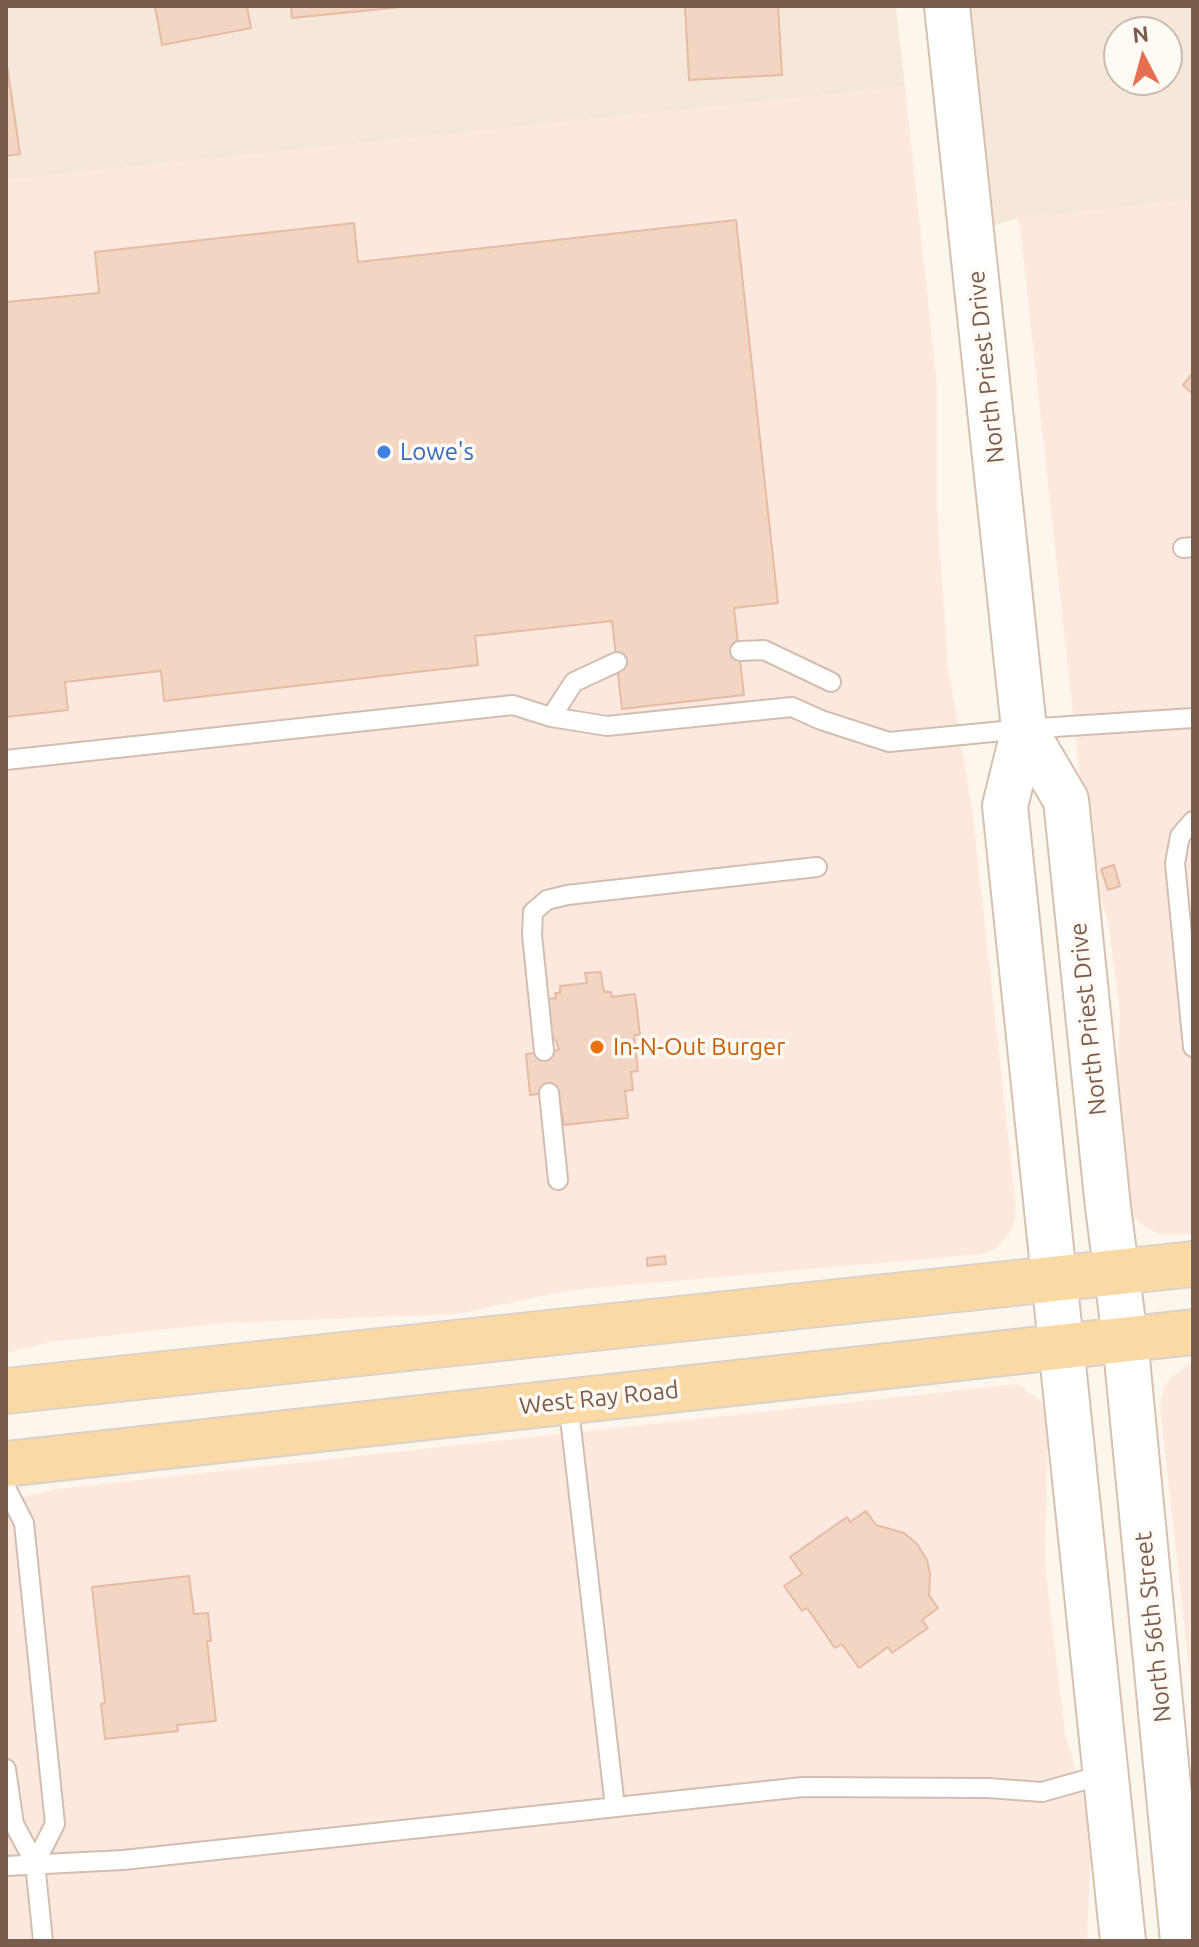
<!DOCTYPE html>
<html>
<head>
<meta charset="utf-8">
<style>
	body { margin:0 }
	#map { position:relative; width:1199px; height:1947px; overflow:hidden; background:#fdf6ec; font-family:Ubuntu,sans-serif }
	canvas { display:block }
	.frame { position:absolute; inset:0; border:8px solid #7a5c4d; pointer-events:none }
	.north { position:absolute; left:1103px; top:16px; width:80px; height:80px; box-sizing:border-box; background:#fffaf3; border:2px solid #cabbb1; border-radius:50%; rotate:354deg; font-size:22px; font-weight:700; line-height:32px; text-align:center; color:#7a5c4d }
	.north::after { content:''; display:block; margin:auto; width:28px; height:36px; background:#e76f51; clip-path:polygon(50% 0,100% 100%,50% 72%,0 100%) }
</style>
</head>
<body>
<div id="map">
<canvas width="1199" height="1947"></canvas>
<div class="frame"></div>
<div class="north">N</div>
</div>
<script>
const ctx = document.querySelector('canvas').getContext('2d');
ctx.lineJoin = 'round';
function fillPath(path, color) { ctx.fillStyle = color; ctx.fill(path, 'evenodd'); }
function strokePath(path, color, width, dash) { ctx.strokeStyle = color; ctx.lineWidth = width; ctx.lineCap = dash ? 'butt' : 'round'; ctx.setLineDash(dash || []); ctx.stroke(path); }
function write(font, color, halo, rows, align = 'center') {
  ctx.font = font + ' Ubuntu,sans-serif'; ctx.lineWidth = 7; ctx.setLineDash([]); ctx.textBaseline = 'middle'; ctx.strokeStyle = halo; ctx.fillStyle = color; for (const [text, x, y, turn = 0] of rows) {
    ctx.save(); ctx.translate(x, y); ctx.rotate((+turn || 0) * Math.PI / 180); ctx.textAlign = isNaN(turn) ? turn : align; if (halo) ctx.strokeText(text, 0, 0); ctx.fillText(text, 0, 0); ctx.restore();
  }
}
const residential = new Path2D(`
	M6,6H896L905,87L6,180Z
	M950,6H1193V200L1019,218L971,232ZM1119,32H1167V80H1119Z`);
const commercial = new Path2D(`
	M905,87L937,384V509L948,666L972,808L1016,1207L1013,1228L996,1249L982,1254L571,1290L458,1314L224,1323L50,1342L6,1353V180Z
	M1193,200V1233L1176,1235L1161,1234L1148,1229L1127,1212L1115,1126L1120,1012L1108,921L1089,861L1019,218Z
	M1193,1362V1703L1160,1407L1164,1386L1173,1376Z
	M1018,1384L1043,1403L1048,1418L1045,1564L1065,1733L1092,1824L1087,1941H6V1501L57,1489Z`);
const building = new Path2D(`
	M155,6H247L251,28L162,45Z
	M291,6H411L292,18Z
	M685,6H778L782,75L689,80Z
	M6,59L20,154L6,156Z
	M736,220L778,603L734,608L744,695L622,709L612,621L475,636L478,665L164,701L161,671L65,682L68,710L6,717V302L99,293L95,252L354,223L358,262Z
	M1193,373V394L1183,385Z
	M1114,865L1120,886L1108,890L1101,869Z
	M601,972L603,988L605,992H611L612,997L635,994L640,1035H634L638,1071L631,1072L633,1090L625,1091L628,1118L564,1125L558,1092L530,1095L526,1054L559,1050L556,1040L552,1041L547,999L556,998L555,993H560V986L587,983L585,973Z
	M665,1256L666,1264L647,1266V1258Z
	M866,1511L876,1525L904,1533L917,1544L927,1560L930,1574L929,1595L938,1608L922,1620L928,1628L892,1653L888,1647L859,1668L842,1644L835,1648L807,1608L802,1611L784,1586L802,1574L790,1557L847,1517L850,1522Z
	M189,1576L194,1614L208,1613L211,1641H207L216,1721L177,1725L178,1731L105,1739L101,1704L105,1703L92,1587Z`);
const lane = new Path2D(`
	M1183,548L1193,547
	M740,651L764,650L831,682
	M551,717L574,682L617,662
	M6,760L513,705L551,717L607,726L792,707L821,720L889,742L1024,729L1193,718
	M1193,821L1180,836L1175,863L1193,1047
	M544,1051L532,935L533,912L547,900L567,895L817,867
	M549,1093L558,1180
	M568,1401L615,1807
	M6,1488L24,1523L55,1824L35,1863
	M6,1769L14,1824L35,1863L43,1941
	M6,1866L123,1860L803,1787L988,1788L1042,1792L1106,1774`);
const secondary = new Path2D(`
	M947,6L1024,729L1005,806L1123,1941
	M1024,729L1066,800L1108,1207L1125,1338L1183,1941`);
const primary = new Path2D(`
	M6,1391L1193,1264
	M6,1464L1193,1332`);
const markers = [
	[384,452,8,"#3f7fe0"],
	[597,1047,8,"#e8710a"]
];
const streetNames = [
	["North Priest Drive",986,367,-96],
	["North Priest Drive",1088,1019,-96],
	["West Ray Road",599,1398,-6],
	["North 56th Street",1153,1627,-96]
];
const shopNames = [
	["Lowe's",400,452]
];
const foodNames = [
	["In-N-Out Burger",613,1047]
];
fillPath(residential, '#f5e8da');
fillPath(commercial, '#fde8e0');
fillPath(building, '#f3d5c3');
strokePath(building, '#e6bba3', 2);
strokePath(lane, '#d1beb0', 22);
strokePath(secondary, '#d6c0b0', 48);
strokePath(primary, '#dad1cd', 48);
strokePath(lane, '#fff', 18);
strokePath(secondary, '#fff', 44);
strokePath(primary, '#fbd9a5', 44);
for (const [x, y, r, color] of markers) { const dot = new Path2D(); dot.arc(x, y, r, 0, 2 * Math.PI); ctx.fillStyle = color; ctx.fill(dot); strokePath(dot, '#fffaf3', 3); }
write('24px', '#7a5c4d', '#fffaf3', streetNames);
write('24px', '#366cbe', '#fffaf3', shopNames, 'left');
write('24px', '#c56008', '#fffaf3', foodNames, 'left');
</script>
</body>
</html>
